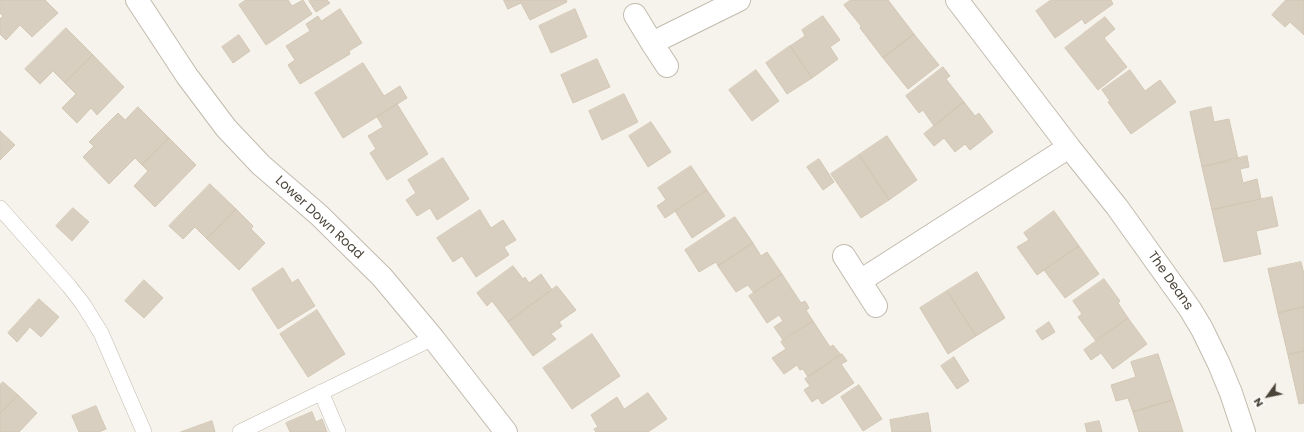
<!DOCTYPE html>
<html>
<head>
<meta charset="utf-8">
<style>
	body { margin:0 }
	#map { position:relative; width:1304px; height:432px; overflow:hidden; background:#f6f3ec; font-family:Poppins,sans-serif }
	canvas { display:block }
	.north { position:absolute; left:1248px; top:376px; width:40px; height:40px; -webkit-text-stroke:3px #fff; paint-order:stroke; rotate:237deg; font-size:11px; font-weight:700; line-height:16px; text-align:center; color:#4b4439 }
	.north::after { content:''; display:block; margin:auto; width:14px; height:18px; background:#4b4439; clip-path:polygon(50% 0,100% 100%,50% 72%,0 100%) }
</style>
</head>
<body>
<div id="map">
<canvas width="1304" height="432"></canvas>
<div class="north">N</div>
</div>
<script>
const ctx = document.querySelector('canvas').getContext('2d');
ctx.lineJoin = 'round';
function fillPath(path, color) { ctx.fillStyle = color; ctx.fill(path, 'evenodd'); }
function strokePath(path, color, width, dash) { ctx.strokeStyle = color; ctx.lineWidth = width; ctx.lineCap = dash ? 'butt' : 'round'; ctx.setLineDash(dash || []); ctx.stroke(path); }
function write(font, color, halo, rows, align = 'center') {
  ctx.font = font + ' Poppins,sans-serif'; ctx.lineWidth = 4; ctx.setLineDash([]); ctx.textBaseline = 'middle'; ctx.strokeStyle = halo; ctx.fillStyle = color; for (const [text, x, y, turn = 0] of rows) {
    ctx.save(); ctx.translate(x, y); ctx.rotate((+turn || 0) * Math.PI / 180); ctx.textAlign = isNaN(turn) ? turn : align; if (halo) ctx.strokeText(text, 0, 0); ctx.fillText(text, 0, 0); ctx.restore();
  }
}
const building = new Path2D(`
	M0,0H45L58,13L32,37L20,25L6,40L0,34V19L3,16L0,13Z
	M246,0H288L292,6L303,0L312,14L266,45L239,5Z
	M310,0H327L330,3L316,12L309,1Z
	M504,0H566L567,2L530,20L521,3L508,9Z
	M851,0H888L914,34L883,58L860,28L861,26L844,5Z
	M1051,0H1111L1113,4L1085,24L1082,19L1055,38L1036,11Z
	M1286,0H1304V35L1290,22L1285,27L1272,15Z
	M340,9L362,43L349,51L350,54L300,84L288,65L295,60L286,46L310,31L306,24L318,16L321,21Z
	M575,9L587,37L551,53L539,26Z
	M823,16L840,40L830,47L838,59L812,78L790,46L805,36L802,30Z
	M1105,17L1115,29L1104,38L1127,67L1098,90L1065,48Z
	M66,28L93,55L65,83L53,71L40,84L25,69Z
	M914,34L939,65L908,89L883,58Z
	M239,35L250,51L233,63L222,47Z
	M790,46L812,78L787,94L766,63Z
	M93,55L124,87L97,115L91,108L77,123L62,108L76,94L65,83Z
	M597,59L610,87L573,103L561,75Z
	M363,63L384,96L400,86L407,98L343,138L315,93Z
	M943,67L950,76L946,79L964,102L934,126L923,110L919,113L906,96Z
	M756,70L779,101L752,121L729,90Z
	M1130,70L1145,91L1160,80L1176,102L1131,134L1108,102L1110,101L1102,90Z
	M624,94L638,122L602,140L589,111Z
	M964,102L975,116L979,113L993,132L970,150L965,144L955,152L944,138L934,146L924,134Z
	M397,104L428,154L387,180L370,153L376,149L368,136L383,127L377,117Z
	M138,107L169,138L142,165L135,158L109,184L83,157L94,146L89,142L118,113L125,120Z
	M1211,107L1214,122L1229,119L1238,159L1202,167L1190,112Z
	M651,122L671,152L648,167L629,136Z
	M0,131L15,145L0,160Z
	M887,136L917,180L889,200L859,155Z
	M169,138L196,165L155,207L134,186L148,171L142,165Z
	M859,155L889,200L861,218L831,174Z
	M1247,156L1249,167L1240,169L1243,183L1257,179L1261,199L1212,210L1202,167Z
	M443,158L469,199L437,220L430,208L417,216L406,200L416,193L408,180Z
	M819,159L834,182L823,190L807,167Z
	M691,166L707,190L665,218L657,206L666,200L658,188Z
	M210,184L236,209L207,239L195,227L183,239L169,226Z
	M707,190L725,216L692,238L675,211Z
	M1272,197L1278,226L1256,231L1261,254L1224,262L1212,210Z
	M73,208L89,222L72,241L56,226Z
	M236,209L253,226L251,229L265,243L239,270L207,239Z
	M480,210L491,228L503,220L516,240L504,247L509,255L476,277L462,256L453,262L437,238Z
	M1054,211L1079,246L1037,275L1017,247L1029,240L1024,233Z
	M735,217L753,243L718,266L716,262L699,272L685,250Z
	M753,243L761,256L767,252L782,274L754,293L748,285L736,292L718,266Z
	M1079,246L1099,274L1065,298L1044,270Z
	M1301,262L1304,274V307L1278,313L1268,269Z
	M513,266L523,279L525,277L529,283L541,274L552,290L508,322L492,301L487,306L477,293Z
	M283,268L292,283L298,279L315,306L278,329L252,289Z
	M977,272L1005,318L976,336L947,291Z
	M782,274L801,303L805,301L809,308L806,310L813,321L783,340L774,327L783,321L779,315L767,323L749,296Z
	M1104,279L1120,301L1118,303L1128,318L1096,341L1078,317L1082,314L1073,301Z
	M144,280L163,298L144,318L125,301Z
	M557,286L576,310L559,322L562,326L551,334L556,339L533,356L508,322Z
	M947,291L976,336L948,354L920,308Z
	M39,299L59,317L41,337L30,327L17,342L8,333Z
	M1304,307V351L1288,355L1278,313Z
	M317,310L345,354L308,377L280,334Z
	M1128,318L1147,344L1113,369L1101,353L1091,360L1084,350Z
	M813,321L830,347L833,345L841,355L808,377L803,369L800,370L797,365L784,374L772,358L786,349L781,342Z
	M1049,322L1055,332L1042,340L1036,331Z
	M592,334L620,376L572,409L543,368Z
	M1304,351V403L1299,404L1288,355Z
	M842,354L847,361L841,364L854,383L822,404L818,398L812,402L804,390L810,386L805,379Z
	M1158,354L1173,400L1133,412L1128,398L1116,401L1111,385L1136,377L1131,362Z
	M954,357L969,381L957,389L941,366Z
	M3,382L18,395L0,414V385Z
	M859,385L882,419L863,431L841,397Z
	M648,393L667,419L648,432H596L594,429L598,427L591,415L617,397L624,409Z
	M18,395L37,413L19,432H0V414Z
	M1173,400L1183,432H1139L1133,412Z
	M96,406L106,429L99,432H79L72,416Z
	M312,412L316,422L322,419L327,432H290L286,423Z
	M928,413L931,432H892L890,420Z
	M212,421L215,432H181Z
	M1099,421L1102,432H1087L1085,424Z`);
const service = new Path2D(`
	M0,208L69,286L83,304L101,333L144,432
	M321,392L338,432
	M240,432L433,338`);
const minor = new Path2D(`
	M137,0L187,76L226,128L261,165L319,215L382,277L433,338L506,432
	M957,0L1069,147L1117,207L1190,309L1202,329L1219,364L1231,393L1244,432
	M635,15L652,43L739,0
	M652,43L667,66
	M844,256L860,281
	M876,306L860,281L1069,147`);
const streetNames = [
	["Lower Down Road",319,218,43],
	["The Deans",1170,281,55]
];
fillPath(building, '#d8cfc1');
strokePath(building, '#d3c7b4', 1);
strokePath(service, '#c2bbae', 16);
strokePath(minor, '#c2bbae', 24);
strokePath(service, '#fff', 15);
strokePath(minor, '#fff', 22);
write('13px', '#4b4439', '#fff', streetNames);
</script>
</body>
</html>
